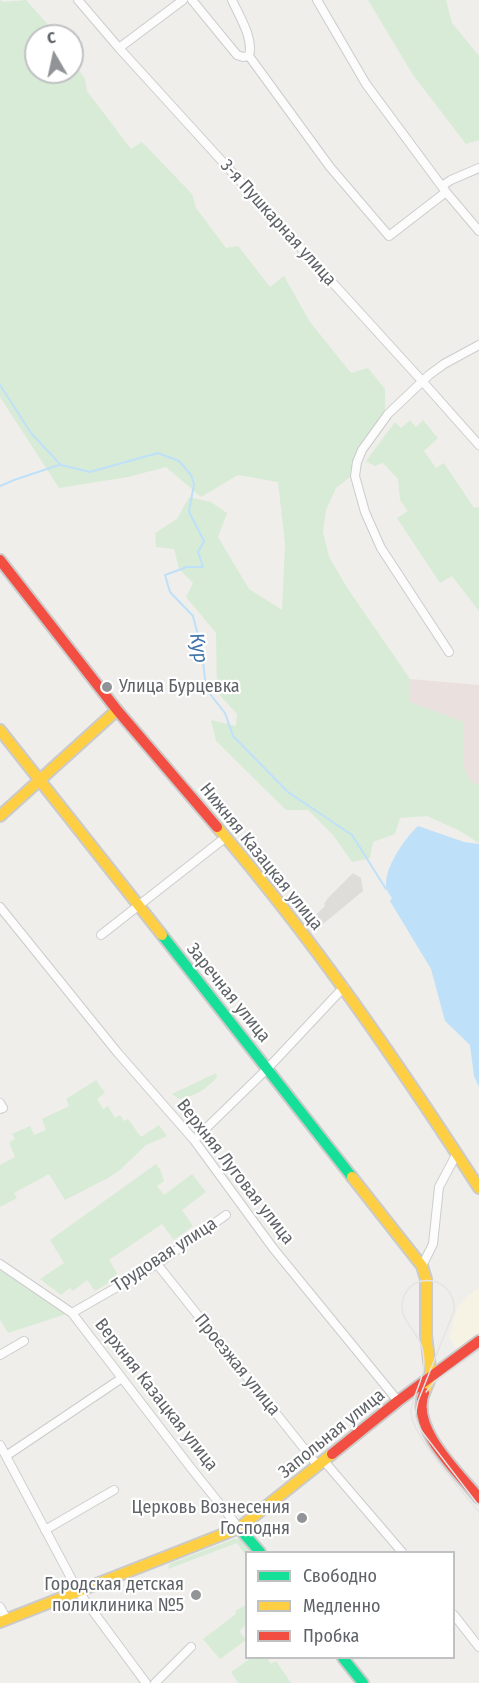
<!DOCTYPE html>
<html>
<head>
<meta charset="utf-8">
<style>
	body { margin:0 }
	#map { position:relative; width:479px; height:1683px; overflow:hidden; background:#efeeea; font-family:"Fira Sans Condensed",sans-serif }
	canvas { display:block }
	.legend { position:absolute; left:245px; top:1551px; width:210px; height:108px; box-sizing:border-box; background:#fff; border:2px solid #bfc1c3; margin:0; padding:8px 10px; list-style:none; font-size:18px; color:#5f6368 }
	.legend li { display:flex; align-items:center; gap:12px; height:30px }
	.legend b { width:30px; border:2px solid #bfc1c3 }
	.north { position:absolute; left:24px; top:24px; width:60px; height:60px; box-sizing:border-box; background:#fff; border:2px solid #bfc1c3; border-radius:50%; rotate:351deg; font-size:16px; font-weight:700; line-height:24px; text-align:center; color:#5f6368 }
	.north::after { content:''; display:block; margin:auto; width:21px; height:27px; background:#919496; clip-path:polygon(50% 0,100% 100%,50% 72%,0 100%) }
</style>
</head>
<body>
<div id="map">
<canvas width="479" height="1683"></canvas>
<ul class="legend">
<li><b style="height:8px;background:#16e098"></b>Свободно</li>
<li><b style="height:8px;background:#ffcf43"></b>Медленно</li>
<li><b style="height:8px;background:#f24e42"></b>Пробка</li>
</ul>
<div class="north">С</div>
</div>
<script>
const ctx = document.querySelector('canvas').getContext('2d');
ctx.lineJoin = 'round';
function fillPath(path, color) { ctx.fillStyle = color; ctx.fill(path, 'evenodd'); }
function strokePath(path, color, width, dash) { ctx.strokeStyle = color; ctx.lineWidth = width; ctx.lineCap = dash ? 'butt' : 'round'; ctx.setLineDash(dash || []); ctx.stroke(path); }
function write(font, color, halo, rows, align = 'center') {
  ctx.font = font + ' "Fira Sans Condensed",sans-serif'; ctx.lineWidth = 4.5; ctx.setLineDash([]); ctx.textBaseline = 'middle'; ctx.strokeStyle = halo; ctx.fillStyle = color; for (const [text, x, y, turn = 0] of rows) {
    ctx.save(); ctx.translate(x, y); ctx.rotate((+turn || 0) * Math.PI / 180); ctx.textAlign = isNaN(turn) ? turn : align; if (halo) ctx.strokeText(text, 0, 0); ctx.fillText(text, 0, 0); ctx.restore();
  }
}
const commercial = new Path2D(`
	M479,1288V1334L457,1350L449,1337L458,1306L469,1295Z`);
const industrial = new Path2D(`
	M353,873L361,878L363,891L312,933L306,924L325,906L324,904L328,898Z`);
const medical = new Path2D(`
	M410,679L479,685V784L472,783L464,769L410,702Z`);
const green = new Path2D(`
	M0,0L4,2L26,0L51,28L49,36H36V72L66,73L78,69L85,79L87,91L131,149L142,142L192,194L196,208L226,248L238,246L270,287L284,276L310,322L351,373L368,368L385,389V417L362,443L350,477L336,488L326,510L323,532L329,557L348,589L410,679V702L464,722V769L472,783L479,784V843L458,830L427,816L400,818L395,834L373,842L370,858L352,862L333,835L308,810H286L216,741L211,720L236,726L237,714L217,692L216,633L186,597L193,583L179,569L174,549L156,547L155,533L177,519L189,497L211,502L227,513L218,537L249,589L282,610L285,544L278,482L238,475L201,497L166,467L128,477L59,488L0,397Z
	M368,0H446L452,23L479,56V140L466,144L413,75Z
	M410,420L416,427L423,420L438,438L424,451L436,468L444,463L474,508L479,507V611L452,576L440,583L397,518L408,511L400,500L398,479L383,463L375,466L366,461L395,422L401,428Z
	M216,1073L217,1077C207,1089 195,1096 179,1099L172,1094Z
	M96,1080L105,1093L97,1099L103,1109L108,1106L115,1118L120,1115L124,1121L128,1119L141,1137L159,1125L167,1136L146,1145L120,1170L108,1178L65,1200L49,1174L14,1193L17,1198L0,1207V1165L15,1157L9,1142L15,1139L12,1134L30,1126L34,1135L46,1130L42,1119L69,1106L66,1099Z
	M156,1164L161,1171L164,1181L157,1186L164,1195L192,1174L206,1192L182,1210L193,1226L174,1240L162,1224L109,1260L119,1277L95,1291L87,1280L73,1291L70,1288L61,1295L40,1279L64,1263L50,1240Z
	M0,1268L66,1314L8,1333L0,1320Z
	M234,1539H242L252,1548L245,1554L237,1543L168,1569L169,1564Z
	M246,1605V1625L239,1631L246,1640L220,1659L203,1639L236,1614L235,1611Z
	M251,1658H267L271,1664L276,1661L291,1683H238L231,1672Z`);
const water = new Path2D(`
	M418,826L464,842L479,844V1087L474,1076L470,1045L445,1021L431,969L390,901L392,898C390,895 388,893 387,890C381,872 405,838 418,826Z`);
const stream = new Path2D(`
	M0,385L31,433L61,465L90,472L158,453L179,461L191,475L194,484L189,512L204,541L198,552L203,567H187L165,575L170,592L193,616L202,651L206,689L225,713L233,736L288,792L352,835L386,889
	M0,486L14,480L59,465`);
const street = new Path2D(`
	M78,0L119,48L423,382L479,445
	M192,0L237,55L243,57L249,56
	M232,0C239,16 254,38 249,56L330,167L389,236L446,192
	M317,0L366,84L446,192L479,231
	M119,48L183,0
	M442,186L451,180L479,168
	M449,652L381,548L365,512L355,476L357,462L362,450L388,414L429,375L444,364L479,345
	M0,907L117,1052L194,1140L273,1248L398,1401
	M101,935L226,837
	M0,1103L3,1108L0,1109
	M194,1140L268,1068L344,987
	M0,1264L72,1313L191,1468L239,1528
	M157,1264L318,1466
	M422,1266L433,1244L439,1187L456,1155
	M72,1313L157,1264L226,1215
	M0,1355L24,1341
	M0,1445L78,1591L146,1683
	M6,1456L122,1378
	M324,1461L402,1552
	M45,1530L114,1490
	M0,1607L7,1620
	M454,1615L479,1647
	M155,1683L191,1647`);
const fast = new Path2D(`
	M162,935L352,1177
	M239,1528L260,1552
	M343,1658L363,1683`);
const slow = new Path2D(`
	M0,730L162,935
	M0,816L117,710
	M217,827C314,940 398,1063 479,1188
	M352,1177L422,1266L426,1279V1335L431,1376L424,1393
	M0,1622L239,1528L332,1454`);
const jam = new Path2D(`
	M0,560L117,710L217,827
	M424,1393C410,1428 458,1472 479,1498
	M332,1454L398,1401L479,1341`);
const tram = new Path2D(`
	M426,1392L434,1382L479,1350
	M479,1506L420,1429L415,1416L418,1401L454,1311C456,1277 412,1269 403,1299C397,1319 418,1331 422,1348C429,1374 415,1387 411,1410C408,1432 464,1493 479,1512`);
const markers = [
	[107,687,6,"#919496"],
	[302,1518,6,"#919496"],
	[196,1595,6,"#919496"]
];
const streetNames = [
	["3-я Пушкарная улица",278,223,48],
	["Нижняя Казацкая улица",261,857,51],
	["Заречная улица",228,993,51],
	["Верхняя Луговая улица",235,1172,52],
	["Трудовая улица",165,1255,-33],
	["Проезжая улица",237,1365,51],
	["Верхняя Казацкая улица",156,1395,52],
	["Запольная улица",332,1434,-39]
];
const poiNames = [
	["Улица Бурцевка",119,687,"left"],
	["Церковь Вознесения",290,1508],
	["Господня",290,1529],
	["Городская детская",184,1585],
	["поликлиника №5",184,1606]
];
const waterNames = [
	["Кур",198,648,80]
];
fillPath(commercial, '#f7f3e4');
fillPath(industrial, '#dfddda');
fillPath(medical, '#eae0de');
fillPath(green, '#d8ebd6');
fillPath(water, '#bfe0f9');
strokePath(stream, '#bfe0f9', 2);
strokePath(street, '#cbcccc', 10);
strokePath(fast, '#cacacb', 14);
strokePath(slow, '#cacacb', 14);
strokePath(jam, '#cacacb', 14);
strokePath(street, '#fdfcfc', 8);
strokePath(fast, '#16e098', 10);
strokePath(slow, '#ffcf43', 10);
strokePath(jam, '#f24e42', 10);
strokePath(tram, '#e4e4e4', 1.5);
for (const [x, y, r, color] of markers) { const dot = new Path2D(); dot.arc(x, y, r, 0, 2 * Math.PI); ctx.fillStyle = color; ctx.fill(dot); strokePath(dot, '#fff', 2); }
write('18px', '#5f6368', '#fff', streetNames);
write('18px', '#5f6368', '#fff', poiNames, 'right');
write('italic 20px', '#4174aa', '#fff', waterNames);
</script>
</body>
</html>
